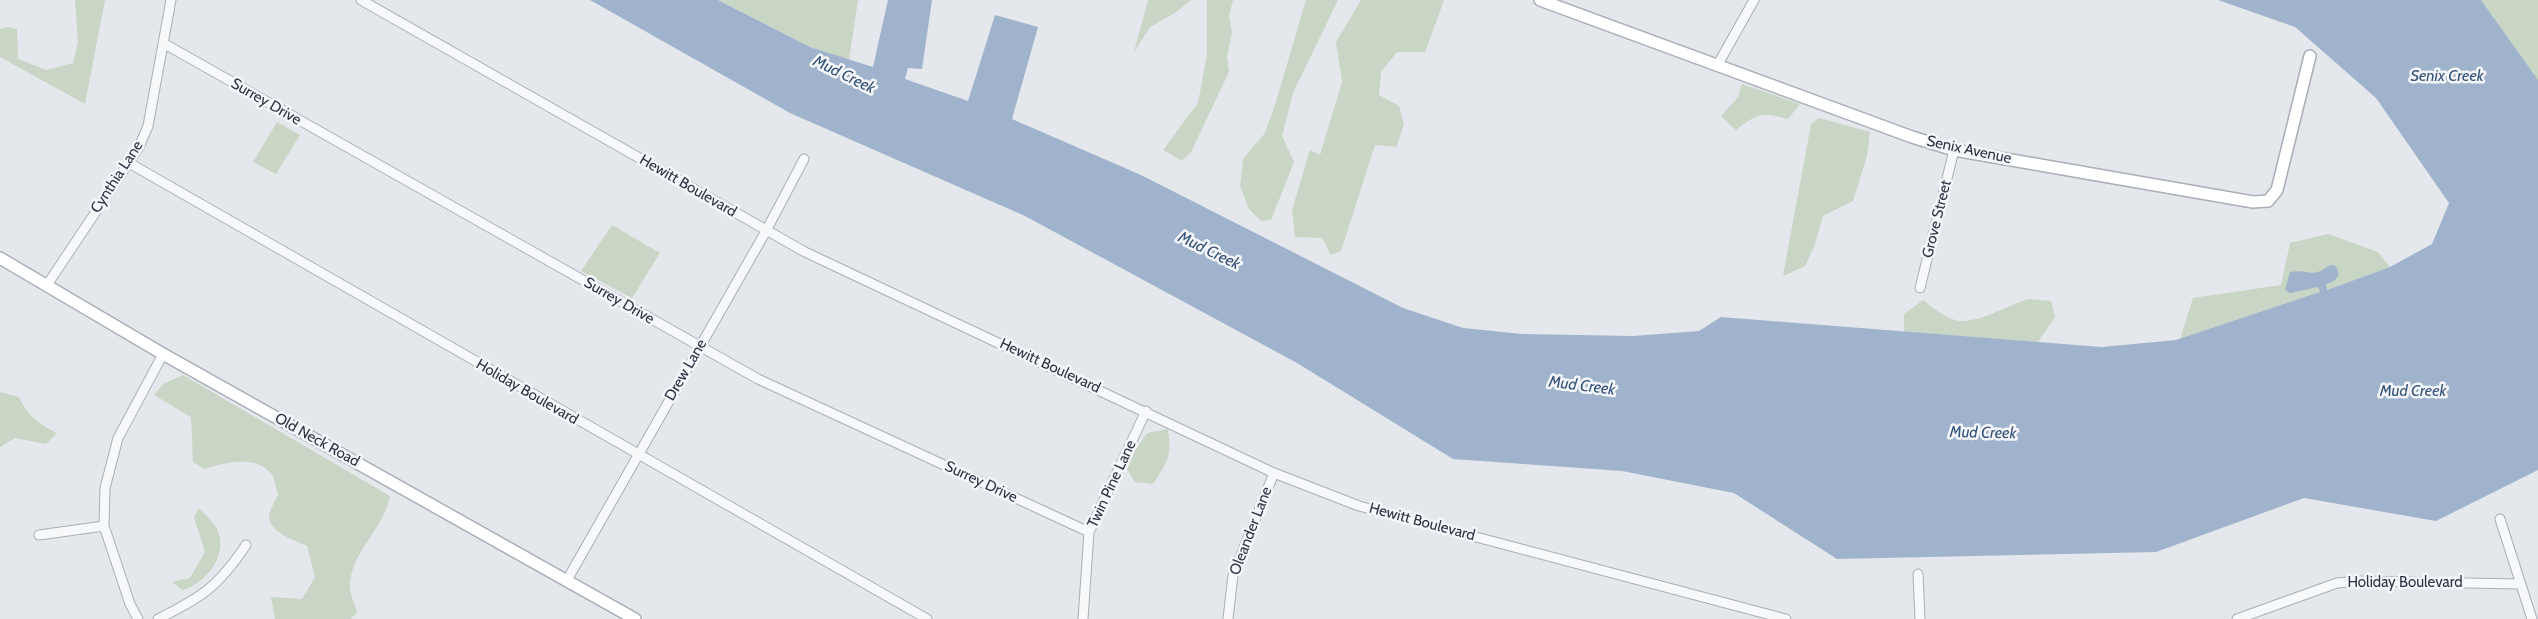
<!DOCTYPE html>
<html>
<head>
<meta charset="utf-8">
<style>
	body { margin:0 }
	canvas { display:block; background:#e4e7ec }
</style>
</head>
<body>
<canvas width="2538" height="619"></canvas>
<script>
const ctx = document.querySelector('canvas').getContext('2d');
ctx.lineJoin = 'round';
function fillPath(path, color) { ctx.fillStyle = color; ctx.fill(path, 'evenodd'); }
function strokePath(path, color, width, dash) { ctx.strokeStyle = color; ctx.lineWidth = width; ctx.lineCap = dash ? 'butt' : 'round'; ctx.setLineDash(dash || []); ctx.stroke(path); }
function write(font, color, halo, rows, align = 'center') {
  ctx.font = font + ' Cabin,sans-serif'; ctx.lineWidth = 5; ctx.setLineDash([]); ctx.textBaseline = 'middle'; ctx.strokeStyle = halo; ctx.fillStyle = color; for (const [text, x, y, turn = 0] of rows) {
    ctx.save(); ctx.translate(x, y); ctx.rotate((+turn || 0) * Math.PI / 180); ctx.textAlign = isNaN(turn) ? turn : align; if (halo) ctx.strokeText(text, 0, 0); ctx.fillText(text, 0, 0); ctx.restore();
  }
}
const green = new Path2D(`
	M75,0H105L85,104L0,57V29L9,27L17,29L18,59L46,70L73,63L78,43Z
	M718,0H858L849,60L810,47Z
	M1148,0H1191L1175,13L1150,27L1134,52Z
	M1207,0H1233L1229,16L1232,33L1227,56L1229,72L1191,152L1182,161L1163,150L1198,103L1207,54Z
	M1306,0H1338L1293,93L1282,136L1294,162L1271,220L1261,221L1249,209L1240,186L1243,159L1265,133L1275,105Z
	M1361,0H1444L1425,52H1397L1381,72L1379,95L1399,106L1404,125L1396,147L1375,145L1341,251L1331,255L1322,238L1295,237L1292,210L1310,150L1320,155L1342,82L1336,42Z
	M2481,0H2538V80L2535,77Z
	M1742,84L1800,104L1788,119C1761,112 1758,113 1736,130L1721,116L1738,97Z
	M1819,118L1870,132L1867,156L1853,201L1823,216L1814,247L1805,266L1783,276L1811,124Z
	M277,122L300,135L276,174L253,162Z
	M612,225L660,253L632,298L581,271Z
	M2328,234L2378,252L2390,267L2278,308L2180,339L2193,298L2281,285L2290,243Z
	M2029,299L2051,301L2055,317L2038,342L1904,332V314L1923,300C1932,307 1941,315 1952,319C1973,328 2008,304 2029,299Z
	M183,375L390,496C384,530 348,554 350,589C351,597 355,605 357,612L351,619H275L271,597L302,599L315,577L307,546C296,541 270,533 269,517C269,511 275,501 278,495C276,489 275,480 272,475C256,453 225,463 204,469L193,462L191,417L154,395L163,384Z
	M0,392L19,397C28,417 38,423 57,433L46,444L15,438L0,447Z
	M1168,429C1172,457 1168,461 1153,484L1135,482L1127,469L1134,452L1147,433Z
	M199,508C205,514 213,522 217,529C229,555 206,584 182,590L172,582L190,578L205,552L194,517Z`);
const water = new Path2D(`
	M590,0H718L810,47L873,67L888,0H932L922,69L908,68L905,79L968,101L995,15L1038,27L1012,119L1141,175L1403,308L1463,328L1522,334L1633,336L1699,331L1721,317L2102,347L2176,340L2320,292L2318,287L2290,293L2285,290L2290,272C2310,268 2310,280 2330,265L2336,266L2339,275L2334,281L2326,284L2327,290L2390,267L2432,244L2449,203L2376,98L2295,27L2218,0H2481L2538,80V470L2436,521L2304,498L2156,552L1837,559L1734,493L1622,471L1453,459L1297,363L1025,216L790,113Z`);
const street = new Path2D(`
	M361,0L805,252L1274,473L1359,506L1786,619
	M163,43L758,379L1089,532
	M1717,66L1754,0
	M129,163L927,619
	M47,285L139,147L148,126L171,0
	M1920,288L1954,150
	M2500,519L2532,619
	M39,535L104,526
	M1918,574L1920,619
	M567,580L766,231L804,159
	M138,619L130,604L104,526L105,488L118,438L163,354
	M158,619C202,597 218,587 246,545
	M1083,619L1089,532L1146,411
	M1228,619L1233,575L1274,473
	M2237,619L2337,583L2359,581L2520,584`);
const secondary = new Path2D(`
	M1540,0L1912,137L1954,150L2253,202L2268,201L2277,190L2310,56
	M0,258L163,354L635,619`);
const streetNames = [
	["Surrey Drive",266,102,30],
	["Senix Avenue",1969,150,12],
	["Cynthia Lane",117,177,-57],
	["Hewitt Boulevard",688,186,30],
	["Grove Street",1937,219,-76],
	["Surrey Drive",619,301,30],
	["Hewitt Boulevard",1050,366,25],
	["Drew Lane",686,370,-60],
	["Holiday Boulevard",527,392,30],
	["Old Neck Road",317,440,29],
	["Surrey Drive",981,482,25],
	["Twin Pine Lane",1112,484,-65],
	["Hewitt Boulevard",1422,522,15],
	["Oleander Lane",1251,531,-69],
	["Holiday Boulevard",2405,583]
];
const waterNames = [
	["Mud Creek",844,75,26],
	["Senix Creek",2447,76],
	["Mud Creek",1209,251,26],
	["Mud Creek",1582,386,7],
	["Mud Creek",2413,391],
	["Mud Creek",1983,433,1]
];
fillPath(green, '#c9d6c5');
fillPath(water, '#9fb4cc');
strokePath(street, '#a9aeb7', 11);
strokePath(secondary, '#a9aeb7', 14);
strokePath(street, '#f7f8fa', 9);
strokePath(secondary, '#fff', 11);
write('15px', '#2b3445', '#f4f6f9', streetNames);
write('italic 16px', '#34527a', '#f4f6f9', waterNames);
</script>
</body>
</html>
